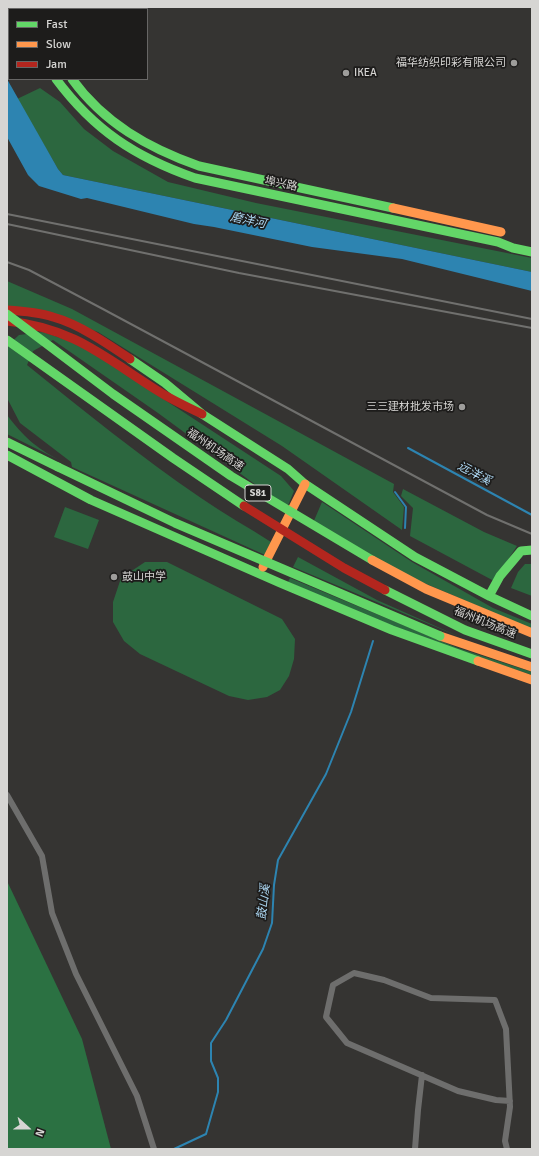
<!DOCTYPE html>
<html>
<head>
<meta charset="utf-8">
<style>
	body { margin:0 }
	#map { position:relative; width:539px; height:1156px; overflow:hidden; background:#353432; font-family:Signika,sans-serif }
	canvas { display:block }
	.frame { position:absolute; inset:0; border:8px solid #d6d5d3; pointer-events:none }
	.legend { position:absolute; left:8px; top:8px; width:140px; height:72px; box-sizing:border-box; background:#1d1c1b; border:1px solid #676665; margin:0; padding:5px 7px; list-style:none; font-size:12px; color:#d6d5d3 }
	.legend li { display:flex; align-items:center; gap:8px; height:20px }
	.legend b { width:20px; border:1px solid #676665 }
	.north { position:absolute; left:8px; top:1108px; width:40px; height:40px; -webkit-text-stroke:3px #1d1c1b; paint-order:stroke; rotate:111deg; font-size:11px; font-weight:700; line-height:16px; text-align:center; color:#d6d5d3 }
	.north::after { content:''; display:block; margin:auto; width:14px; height:18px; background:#d6d5d3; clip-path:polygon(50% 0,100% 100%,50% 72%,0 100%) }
</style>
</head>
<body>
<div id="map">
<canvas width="539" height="1156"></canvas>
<div class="frame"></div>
<ul class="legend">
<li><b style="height:5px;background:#63d668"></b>Fast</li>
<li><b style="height:5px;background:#ff974d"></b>Slow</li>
<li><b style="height:5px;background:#b3261e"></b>Jam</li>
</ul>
<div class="north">N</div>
</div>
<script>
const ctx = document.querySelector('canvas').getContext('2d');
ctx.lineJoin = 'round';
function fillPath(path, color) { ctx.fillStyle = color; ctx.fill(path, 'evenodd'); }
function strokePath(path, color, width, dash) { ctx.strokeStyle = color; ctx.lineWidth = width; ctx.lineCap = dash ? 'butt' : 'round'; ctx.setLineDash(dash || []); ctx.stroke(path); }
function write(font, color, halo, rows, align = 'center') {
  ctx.font = font + ' Signika,"Noto Sans SC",sans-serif'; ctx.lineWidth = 3.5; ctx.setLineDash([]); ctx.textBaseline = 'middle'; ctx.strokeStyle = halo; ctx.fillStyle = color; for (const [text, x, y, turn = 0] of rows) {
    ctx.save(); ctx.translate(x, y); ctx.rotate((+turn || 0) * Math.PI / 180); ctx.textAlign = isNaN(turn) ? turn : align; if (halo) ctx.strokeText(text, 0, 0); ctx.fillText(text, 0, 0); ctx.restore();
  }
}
const green = new Path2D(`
	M40,88L60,102L84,129L113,151L168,182L256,203L532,258V272L63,175L58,169L17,99Z
	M7,281L72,309L394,484L393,492L404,507L402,530L282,446L98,332L61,319L7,308Z
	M43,332L81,345L281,476L294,491L287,508L158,413L53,340L33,351L27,365C84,411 141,457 201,498C224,514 248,527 271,542L265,555L72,467L71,462L20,423L7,398V346L19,335Z
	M7,415C24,437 35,447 59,460L7,434Z
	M403,489L484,532L517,546L494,581L410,536L413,508L401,496Z
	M322,502L412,562L493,608L532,624V629L403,574L313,523Z
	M65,507L99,520L88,549L54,537Z
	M298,557L377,600L460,637L293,567Z
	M145,562H167L282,619L295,639L294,659L289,676L280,690L267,697L248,700L229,696L140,654L124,641L113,622V602L121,578Z
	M525,564H532V596L511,588L518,572Z
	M290,578L458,648L532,672V675L427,640L367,616L288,582Z`);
const forest = new Path2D(`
	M7,881L82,1039L111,1149H7Z`);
const water = new Path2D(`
	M7,79L58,169L63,175L532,272V291L402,259L312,247L214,227L194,224L87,198L81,199L39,186L28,175L7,137Z`);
const stream = new Path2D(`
	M408,448L532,515
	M395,492L406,507L405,528
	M174,1149L206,1134L218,1092V1078L211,1061V1043L226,1020L263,949L272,923L274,885L278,860L326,774L351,712L373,641`);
const street = new Path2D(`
	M7,795L42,856L52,913L76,974L137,1096L154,1149
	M415,1149L418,1110L422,1075
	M507,1149L505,1141L510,1107L506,1029L495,1000L431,998L384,980L354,973L333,985L326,1017L347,1043L458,1091L496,1100L510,1101`);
const fast = new Path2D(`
	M94,9L98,7
	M111,9L115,7
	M7,74L9,73
	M56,79C94,130 135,157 195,178L498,242L513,248L532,252
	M72,79C104,123 148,148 199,166L393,208
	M130,359L165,383L202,414L288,469L305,484L415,557L489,596L532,616
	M7,442L58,467
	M7,455L91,500L280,583L392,630L478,661
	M489,596L500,576L521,551L532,550`);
const slow = new Path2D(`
	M7,60L9,59
	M393,208L501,232
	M263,567L305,484
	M440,636L532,667
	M478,661L532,680`);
const jam = new Path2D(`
	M7,310C23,311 38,312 53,317C79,324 108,344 130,359
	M7,321C74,328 104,357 158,391C172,400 187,407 202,414`);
const rail = new Path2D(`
	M7,214L532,319
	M7,224L239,273L532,328
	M7,262L29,270L101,308L487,515L532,534`);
const fastBridge = new Path2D(`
	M7,314L113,394L231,476L372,560
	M7,340L173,458L244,506
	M58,467L175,523L440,636
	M385,590L465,630L532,654`);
const slowBridge = new Path2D(`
	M372,560L426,589L532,633`);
const jamBridge = new Path2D(`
	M244,506L344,568L385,590`);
const markers = [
	[514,63,4,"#9e9d9b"],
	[346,73,4,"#9e9d9b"],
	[462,407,4,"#9e9d9b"],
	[114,577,4,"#9e9d9b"]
];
const shields = [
	[258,493,26]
];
const shieldNames = [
	["S81",258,493]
];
const poiNames = [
	["福华纺织印彩有限公司",506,63],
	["IKEA",354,73,"left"],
	["三三建材批发市场",454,407],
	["鼓山中学",122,577,"left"]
];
const streetNames = [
	["埠兴路",281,184,12],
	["福州机场高速",215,450,34],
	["福州机场高速",485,623,22]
];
const waterNames = [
	["磨洋河",248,221,12],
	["远洋溪",474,474,28],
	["鼓山溪",264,902,-83]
];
fillPath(green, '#2c673f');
fillPath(forest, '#2b7142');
fillPath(water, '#2d84b1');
strokePath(stream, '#2d84b1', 2);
strokePath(street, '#6e6e6d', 6);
strokePath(fast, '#63d668', 9);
strokePath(slow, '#ff974d', 9);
strokePath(jam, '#b3261e', 9);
strokePath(rail, '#70706e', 2);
strokePath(fastBridge, '#63d668', 9);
strokePath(slowBridge, '#ff974d', 9);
strokePath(jamBridge, '#b3261e', 9);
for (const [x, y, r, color] of markers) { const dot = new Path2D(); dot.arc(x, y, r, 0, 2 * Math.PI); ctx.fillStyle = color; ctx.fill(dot); strokePath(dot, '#1d1c1b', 1.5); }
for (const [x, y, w] of shields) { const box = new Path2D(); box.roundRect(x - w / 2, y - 8, w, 16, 3); ctx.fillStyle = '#1d1c1b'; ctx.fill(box); strokePath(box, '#d6d5d3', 1); }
write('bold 10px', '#d6d5d3', null, shieldNames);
write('11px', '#d6d5d3', '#1d1c1b', poiNames, 'right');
write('11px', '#d6d5d3', '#1d1c1b', streetNames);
write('italic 12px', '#abd5f0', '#1d1c1b', waterNames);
</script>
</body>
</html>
